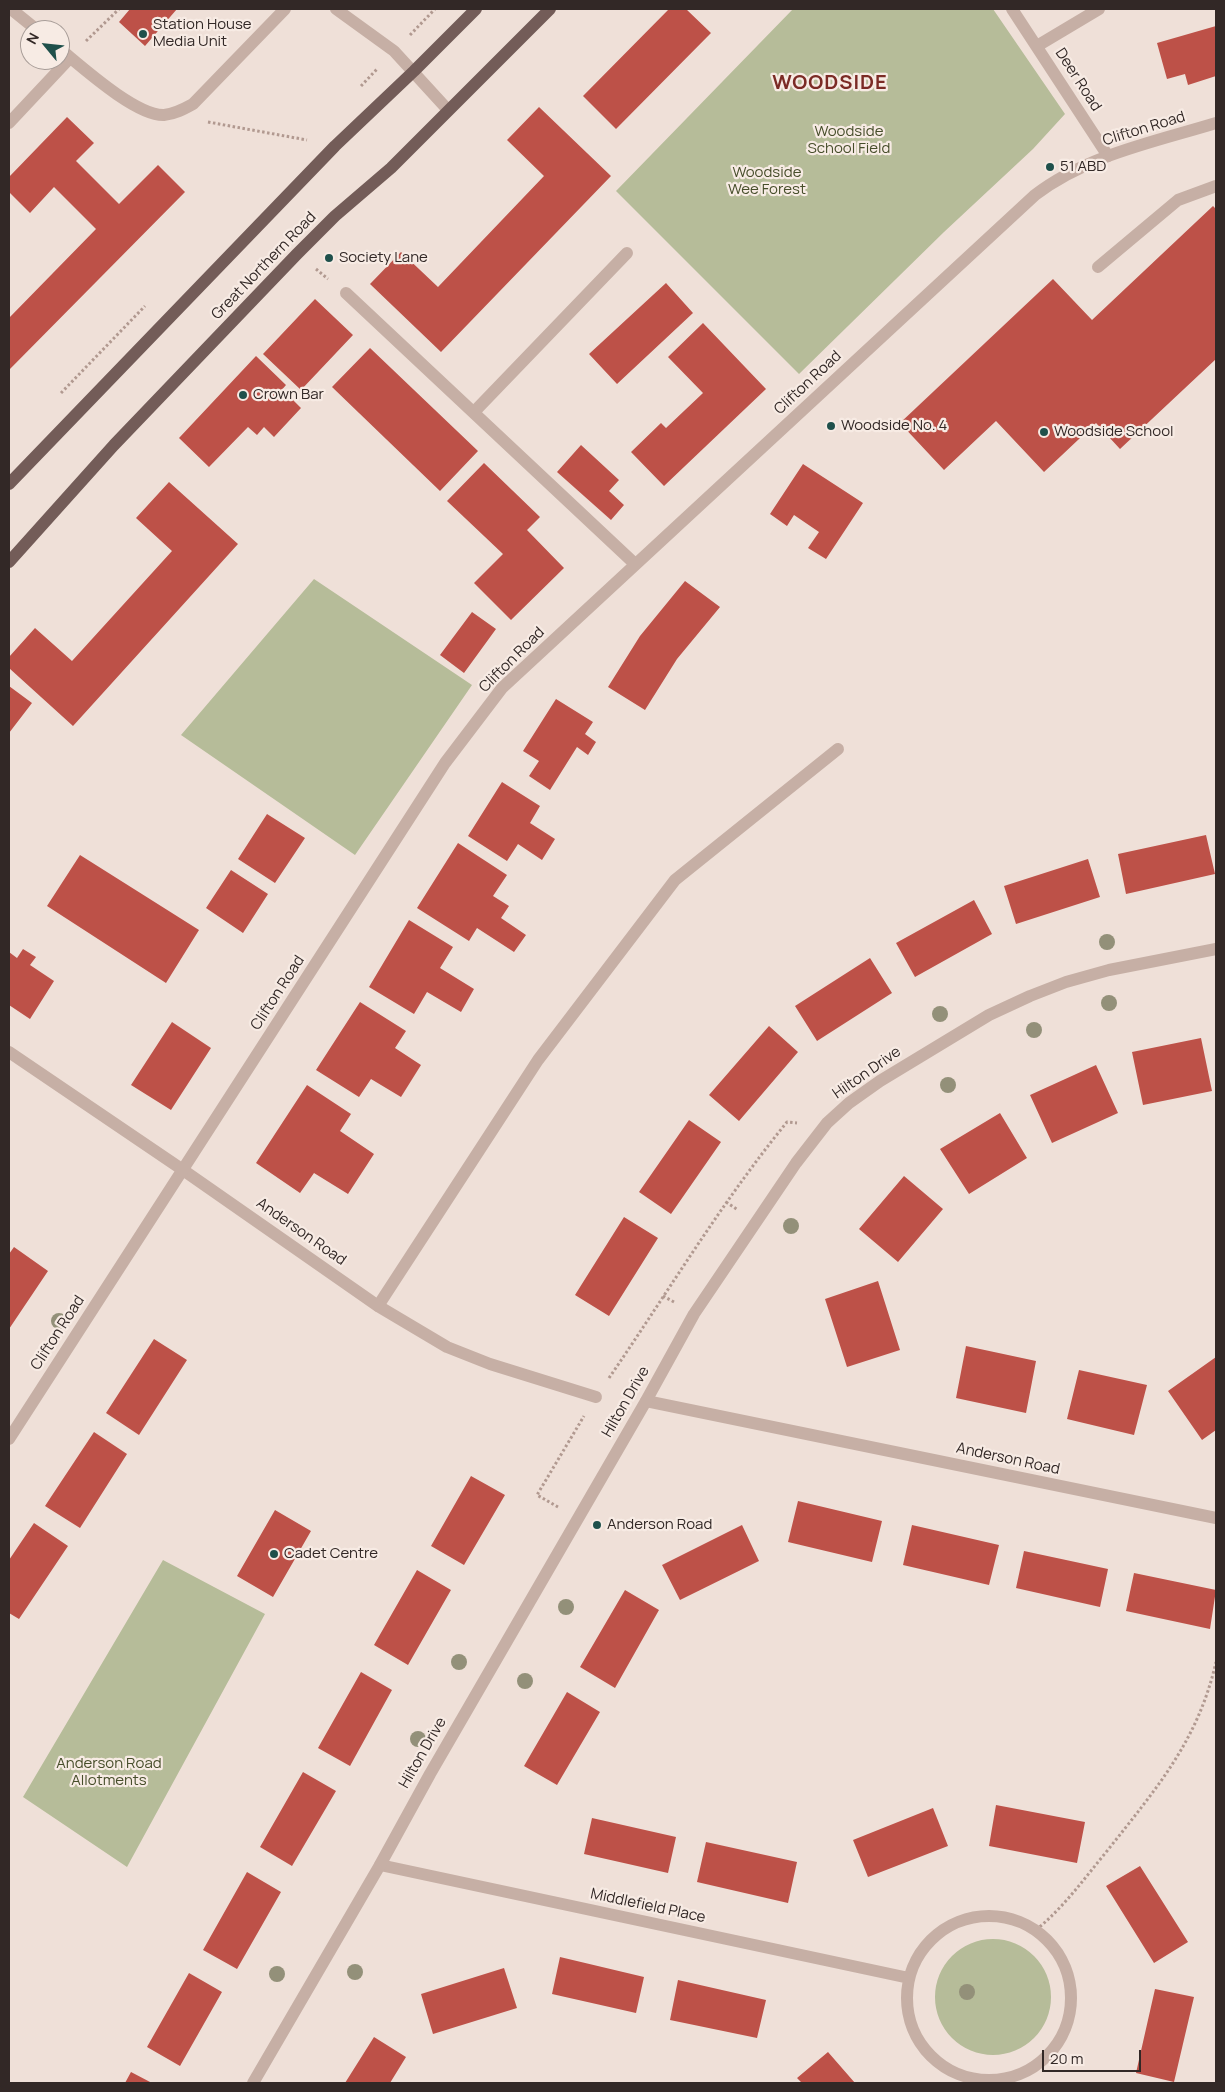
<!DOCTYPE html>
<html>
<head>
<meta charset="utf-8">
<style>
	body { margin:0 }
	#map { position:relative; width:1225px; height:2092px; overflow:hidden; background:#efe0d8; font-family:Manrope,sans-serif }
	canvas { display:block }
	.frame { position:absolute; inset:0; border:10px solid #322826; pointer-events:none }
	.north { position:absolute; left:20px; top:20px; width:50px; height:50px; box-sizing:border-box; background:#f7ebe4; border:1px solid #a89d98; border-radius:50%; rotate:298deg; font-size:14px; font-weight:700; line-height:20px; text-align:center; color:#322826 }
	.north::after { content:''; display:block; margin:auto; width:18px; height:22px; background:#1f504b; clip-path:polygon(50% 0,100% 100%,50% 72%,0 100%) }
	.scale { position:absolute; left:1042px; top:2050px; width:99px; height:22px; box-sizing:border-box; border:2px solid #322826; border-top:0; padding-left:6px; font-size:15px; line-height:18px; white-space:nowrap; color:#322826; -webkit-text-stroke:4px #f7ebe4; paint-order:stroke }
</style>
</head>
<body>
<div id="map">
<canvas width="1225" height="2092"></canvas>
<div class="frame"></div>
<div class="north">N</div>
<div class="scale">20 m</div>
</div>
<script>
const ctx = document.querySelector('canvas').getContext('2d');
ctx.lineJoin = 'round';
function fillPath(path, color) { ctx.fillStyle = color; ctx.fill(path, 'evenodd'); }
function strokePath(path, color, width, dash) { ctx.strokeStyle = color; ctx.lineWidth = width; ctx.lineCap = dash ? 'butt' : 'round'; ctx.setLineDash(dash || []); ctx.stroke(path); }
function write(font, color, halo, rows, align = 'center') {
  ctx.font = font + ' Manrope,sans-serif'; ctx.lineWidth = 4.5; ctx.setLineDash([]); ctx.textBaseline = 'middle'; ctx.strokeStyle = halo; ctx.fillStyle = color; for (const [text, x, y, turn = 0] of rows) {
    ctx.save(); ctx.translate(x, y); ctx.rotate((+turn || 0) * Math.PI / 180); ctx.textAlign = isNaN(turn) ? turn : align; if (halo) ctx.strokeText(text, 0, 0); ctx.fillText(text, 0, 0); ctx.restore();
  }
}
const green = new Path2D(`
	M793,9H993L1065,114L1033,149L944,232L799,374L616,191Z
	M314,579L472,685L355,855L181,735Z
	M163,1560L265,1614L127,1867L23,1797Z
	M935 1997a58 58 0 1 1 116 0a58 58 0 1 1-116 0Z`);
const building = new Path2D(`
	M130,9H177L145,46L119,22Z
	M669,9H686L711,33L616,129L583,96Z
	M1216,26V76L1188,85L1185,74L1167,79L1157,43Z
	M539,107L611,176L441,352L370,284L401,252L438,287L544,176L507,140Z
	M67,117L94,143L76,161L119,204L158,165L185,192L9,370V318L96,229L54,187L30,213L9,192V177Z
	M1213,206L1216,209V359L1120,449L1096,423L1044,472L996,421L944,470L900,423L1053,279L1092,320Z
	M666,283L693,313L617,384L589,354Z
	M315,299L353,335L301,390L263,354Z
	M703,323L766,389L664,486L631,452L661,423L666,428L703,393L668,357Z
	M370,348L478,451L440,491L332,387Z
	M256,356L286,385L280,392L288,400L290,397L301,408L274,437L264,427L257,435L248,427L209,467L179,438Z
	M581,445L619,480L609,491L624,505L611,520L557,472Z
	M484,463L540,517L527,530L564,568L511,620L474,583L503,554L447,501Z
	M803,464L863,503L826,559L808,548L819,532L794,515L787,526L770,514Z
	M169,482L238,544L73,726L9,668V657L35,628L72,661L172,551L136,518Z
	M685,581L720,607L677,659L645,710L608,687L640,636Z
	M472,612L496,629L464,673L440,655Z
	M9,686L32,703L9,733Z
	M556,699L593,722L585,734L596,742L588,755L577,747L550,790L529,776L539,761L523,751Z
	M502,782L540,806L530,823L555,839L542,860L518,844L507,861L468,836Z
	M267,814L305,838L275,883L238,859Z
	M1206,835L1215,874L1126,894L1118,854Z
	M458,843L507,875L493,896L509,906L501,918L526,935L514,952L477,928L469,941L417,908Z
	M80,855L199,930L166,983L47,906Z
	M1088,859L1100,897L1016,924L1004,886Z
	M231,870L268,894L243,933L206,908Z
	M974,900L992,934L915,977L896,943Z
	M409,920L453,947L440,968L474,989L461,1012L427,992L414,1014L369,987Z
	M23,949L36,957L30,965L54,981L30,1019L9,1005V952L17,958Z
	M870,958L892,993L817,1041L795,1006Z
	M360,1002L406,1031L395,1048L421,1065L401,1097L371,1079L359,1097L316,1070Z
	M172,1022L211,1048L171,1110L131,1085Z
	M769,1026L798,1052L739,1121L709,1095Z
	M1201,1038L1212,1091L1143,1105L1132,1052Z
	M1096,1065L1118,1113L1052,1143L1030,1095Z
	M307,1085L351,1114L340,1131L374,1154L348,1194L314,1173L300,1193L256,1163Z
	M1000,1113L1027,1158L969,1194L940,1149Z
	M689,1120L721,1142L671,1214L639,1192Z
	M904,1176L943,1209L898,1262L859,1229Z
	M624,1217L658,1238L609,1316L575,1295Z
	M14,1247L48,1271L9,1329V1254Z
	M878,1281L900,1350L847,1367L825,1299Z
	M154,1339L187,1360L139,1435L106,1413Z
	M966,1346L1036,1361L1026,1413L956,1398Z
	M1216,1357V1430L1202,1440L1168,1391Z
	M1079,1370L1147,1385L1134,1435L1067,1419Z
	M94,1432L127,1454L80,1528L45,1506Z
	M471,1476L505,1495L464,1565L431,1546Z
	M798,1501L882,1521L872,1562L788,1542Z
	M275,1510L311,1531L273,1597L237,1576Z
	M34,1523L68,1546L19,1619L9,1613V1560Z
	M742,1525L759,1561L680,1600L662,1565Z
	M912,1525L999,1545L989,1585L903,1565Z
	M1024,1551L1108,1569L1100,1607L1016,1588Z
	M417,1570L451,1590L408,1665L374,1645Z
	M1134,1573L1216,1590L1210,1629L1126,1611Z
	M625,1590L659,1610L615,1688L580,1667Z
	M361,1672L392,1690L350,1766L318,1748Z
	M567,1692L600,1712L557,1785L524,1766Z
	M303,1772L336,1791L292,1866L260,1847Z
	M996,1805L1085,1822L1077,1863L989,1846Z
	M933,1808L948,1846L868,1877L853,1840Z
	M592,1818L676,1837L668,1873L584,1854Z
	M706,1842L797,1862L788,1903L697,1882Z
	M1140,1866L1188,1942L1154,1963L1106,1886Z
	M247,1872L281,1892L237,1969L203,1950Z
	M560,1957L644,1977L636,2013L552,1994Z
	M504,1968L517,2008L433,2034L421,1994Z
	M189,1973L222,1992L180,2066L147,2047Z
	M678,1980L766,2000L757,2038L670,2020Z
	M1155,1989L1194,1997L1174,2082L1136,2073Z
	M374,2037L406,2057L390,2083H345Z
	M828,2052L855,2083H802L797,2078Z
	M131,2072L152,2083H125Z`);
const path = new Path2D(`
	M410,35L435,9
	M86,41L119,9
	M361,86L378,68
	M208,122L307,140
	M316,269L328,279
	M61,393L145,306
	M726,1202L738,1210
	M663,1296L674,1302
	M609,1378C668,1292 721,1203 787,1122L797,1123
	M558,1507L537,1495L584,1416
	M1036,1930C1064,1907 1084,1879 1107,1851C1156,1789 1198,1741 1216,1662`);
const service = new Path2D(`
	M1098,267L1178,200L1216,186
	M474,412L627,253
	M378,1306L538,1060L675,880L838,749`);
const minor = new Path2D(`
	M11,9L37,30
	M336,9L394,51L448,110
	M1012,9L1108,156
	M1037,46L1099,9
	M60,49C82,67 136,116 164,115C175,114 184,109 193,104L285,9
	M9,123L70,58
	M346,293L635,564
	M9,1052L183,1170L378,1306L447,1347L490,1364L596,1397
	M646,1401L1216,1518
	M380,1865L909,1978
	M907 1998a82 82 0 1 1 164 0a82 82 0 1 1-164 0Z`);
const tertiary = new Path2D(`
	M9,1439L445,763L502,688L1035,195C1087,155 1154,142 1216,123
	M253,2083L380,1865L430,1774L646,1401L694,1314L796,1163L827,1123L849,1103L880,1081L989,1015L1030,996L1066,982L1109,970L1216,949`);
const primary = new Path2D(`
	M9,484L335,146L414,71L476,9
	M9,562L114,445L297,254L335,216L391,168L550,9`);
const trees = [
	[1107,942],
	[1109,1003],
	[940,1014],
	[1034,1030],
	[948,1085],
	[791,1226],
	[59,1321],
	[566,1607],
	[459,1662],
	[525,1681],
	[418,1739],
	[355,1972],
	[277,1974],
	[967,1992]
];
const markers = [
	[143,34,5,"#1f504b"],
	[1050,167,5,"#1f504b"],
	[329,258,5,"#1f504b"],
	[243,395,5,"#1f504b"],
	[831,426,5,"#1f504b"],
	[1044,432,5,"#1f504b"],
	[597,1525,5,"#1f504b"],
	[274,1554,5,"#1f504b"]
];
const poiNames = [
	["Station House",153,25],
	["Media Unit",153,42],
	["51 ABD",1060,167],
	["Society Lane",339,258],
	["Crown Bar",253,395],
	["Woodside No. 4",841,426],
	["Woodside School",1054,432],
	["Anderson Road",607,1525],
	["Cadet Centre",284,1554]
];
const streetNames = [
	["Deer Road",1078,80,57],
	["Clifton Road",1144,129,-17],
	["Great Northern Road",264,266,-46],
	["Clifton Road",808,383,-43],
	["Clifton Road",512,660,-45],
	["Clifton Road",278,993,-57],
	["Hilton Drive",867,1073,-35],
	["Anderson Road",301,1232,35],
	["Clifton Road",58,1333,-57],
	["Hilton Drive",626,1402,-60],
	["Anderson Road",1008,1459,12],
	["Hilton Drive",423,1753,-60],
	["Middlefield Place",648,1906,12]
];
const parkNames = [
	["Woodside",849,132],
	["School Field",849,149],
	["Woodside",767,173],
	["Wee Forest",767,190],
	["Anderson Road",109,1764],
	["Allotments",109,1781]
];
const districtNames = [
	["WOODSIDE",830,83]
];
fillPath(green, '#b6bc99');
fillPath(building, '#bd5148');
strokePath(path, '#b19990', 3, [2.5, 2.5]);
strokePath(service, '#c6afa5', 12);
strokePath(minor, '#c6afa5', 12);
strokePath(tertiary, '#c6afa5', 12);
strokePath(primary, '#735c58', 12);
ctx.fillStyle = '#939079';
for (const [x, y] of trees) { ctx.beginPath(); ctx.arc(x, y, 8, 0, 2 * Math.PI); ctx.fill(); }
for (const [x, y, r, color] of markers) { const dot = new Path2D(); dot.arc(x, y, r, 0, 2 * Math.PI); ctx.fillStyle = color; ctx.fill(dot); strokePath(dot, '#f7ebe4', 2); }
write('15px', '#322826', '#f7ebe4', poiNames, 'left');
write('15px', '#322826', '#f7ebe4', streetNames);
write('15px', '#474e2b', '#f7ebe4', parkNames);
ctx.letterSpacing = '1px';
write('bold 20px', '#7b2b25', '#f7ebe4', districtNames);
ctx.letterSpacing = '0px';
</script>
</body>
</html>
